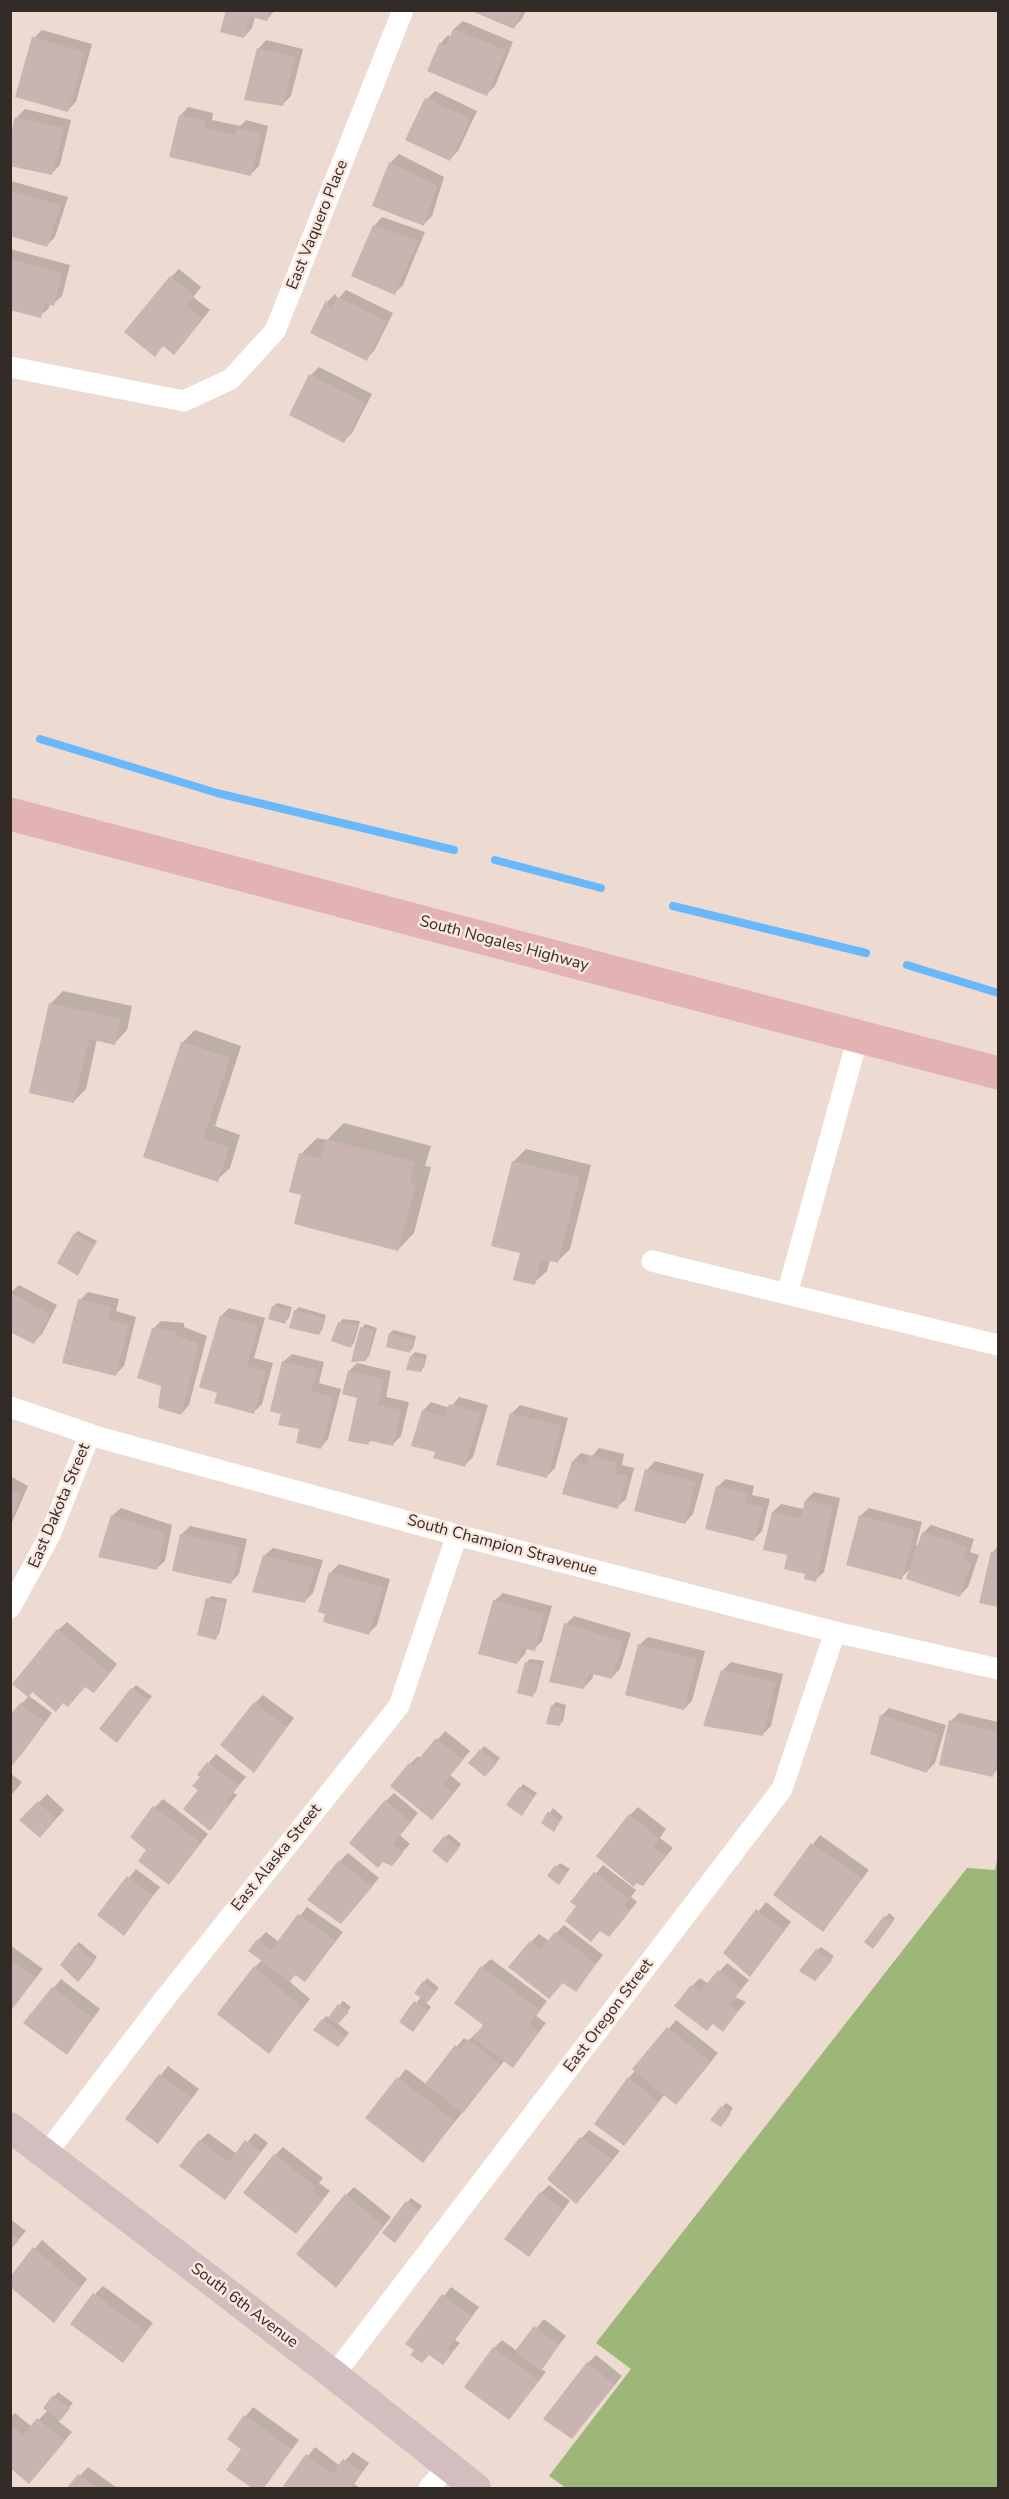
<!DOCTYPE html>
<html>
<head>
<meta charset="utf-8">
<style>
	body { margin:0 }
	#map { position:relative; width:1009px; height:2499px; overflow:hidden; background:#eddad0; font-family:"Nunito Sans",sans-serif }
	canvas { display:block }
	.frame { position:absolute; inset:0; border:12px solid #322b27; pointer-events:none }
</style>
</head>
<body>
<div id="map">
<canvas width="1009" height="2499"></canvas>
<div class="frame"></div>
</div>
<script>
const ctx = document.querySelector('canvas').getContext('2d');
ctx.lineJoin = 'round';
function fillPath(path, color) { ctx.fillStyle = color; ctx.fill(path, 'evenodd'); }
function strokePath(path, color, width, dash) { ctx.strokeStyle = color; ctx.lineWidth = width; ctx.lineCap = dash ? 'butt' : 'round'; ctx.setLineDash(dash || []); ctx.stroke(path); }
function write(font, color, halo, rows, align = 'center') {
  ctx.font = font + ' "Nunito Sans",sans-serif'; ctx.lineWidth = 5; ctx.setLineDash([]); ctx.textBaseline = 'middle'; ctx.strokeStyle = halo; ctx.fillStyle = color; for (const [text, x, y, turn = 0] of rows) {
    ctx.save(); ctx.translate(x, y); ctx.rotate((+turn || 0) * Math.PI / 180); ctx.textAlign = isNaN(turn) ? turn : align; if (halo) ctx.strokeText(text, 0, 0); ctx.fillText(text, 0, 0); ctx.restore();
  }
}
const green = new Path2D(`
	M998,1856V2488H566L549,2476L631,2369L596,2343L967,1868L995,1870Z`);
const shadow = new Path2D(`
	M227,10H275L267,20L255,17L252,28L244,37Z
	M473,10H526L522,19L514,27Z
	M463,21L513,42L495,86L487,94L440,44L448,35L451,37L454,29Z
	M42,30L92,44L76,102L68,110L34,38Z
	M266,40L303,49L291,96L283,104L258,49Z
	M435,91L477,111L458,151L450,159L427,99Z
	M188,107L213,113L212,120L240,126L246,120L268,126L259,166L251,174L180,116Z
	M25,109L71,120L60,165L52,173L17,117Z
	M399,154L444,177L432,216L424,224L374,205L391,162Z
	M11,181L68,197L55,237L47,245L10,234Z
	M382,217L425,232L403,285L395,293L374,226Z
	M10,249L70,265L62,296L53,304L50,303L49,308L40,316L10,309Z
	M179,269L201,287L193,297L210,310L174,353L164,345L155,355L171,277Z
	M346,290L393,313L374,351L366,359L312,333L328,301L335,294L338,299Z
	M319,367L372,394L352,433L344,441L311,375Z
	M63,991L132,1006L127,1030L115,1043L97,1039L86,1089L74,1101L50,1004Z
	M195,1030L241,1046L215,1126L240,1135L230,1168L217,1180L145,1156L182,1043Z
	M344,1123L431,1146L425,1166L431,1167L414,1233L398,1250L301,1154L317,1138L327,1140Z
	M526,1149L591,1165L570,1249L557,1262L550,1260L547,1271L534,1283L522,1252L493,1245L514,1161Z
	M78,1231L97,1241L78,1274L75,1234Z
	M19,1285L57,1305L42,1334L34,1342L10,1330V1293Z
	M88,1292L119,1299L116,1311L136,1317L124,1366L116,1374L80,1300Z
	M277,1303L292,1307L289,1318L285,1322L273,1307Z
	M299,1307L326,1315L322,1330L319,1334L295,1311Z
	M229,1308L265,1318L254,1358L273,1363L262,1404L254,1412L218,1392L221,1316Z
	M343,1319L360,1321L354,1343L351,1346L339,1323Z
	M161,1321L184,1323V1327L207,1336L189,1405L181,1414L163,1385L153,1329Z
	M365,1324L377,1328L369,1356L365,1360L362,1328Z
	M394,1330L416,1336L413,1348L409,1351L390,1333Z
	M415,1352L427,1355L424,1367L421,1371L411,1356Z
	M292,1354L324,1362L319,1383L341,1389L328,1439L320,1448L283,1412V1362Z
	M357,1363L391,1371L386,1397L409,1402L401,1436L393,1444L372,1440L368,1443L349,1439L359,1396L349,1371Z
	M459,1397L488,1405L473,1457L464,1466L437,1451L423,1411L431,1402L450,1408Z
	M520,1405L568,1418L555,1468L547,1476L511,1414Z
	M599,1448L624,1454L622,1465L634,1468L626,1499L617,1507L573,1461L581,1453L592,1456Z
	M655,1461L704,1474L693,1514L685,1523L647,1470Z
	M10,1476L28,1486L10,1527Z
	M726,1479L754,1486L752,1495L770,1499L762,1531L753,1540L717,1487Z
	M814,1492L840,1498L824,1572L815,1580L807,1573L773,1512L781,1504L804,1509L806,1500Z
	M121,1508L172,1525L165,1561L156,1569L112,1516Z
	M869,1508L922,1522L916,1545L919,1546L923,1533L931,1525L974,1539L970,1552L979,1555L968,1587L960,1595L911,1568L901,1578L860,1516Z
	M190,1526L247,1539L239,1574L231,1582L174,1570L182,1534Z
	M998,1546V1606L981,1602L992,1553Z
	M273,1548L323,1560L313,1593L305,1601L264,1556Z
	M339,1564L390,1579L377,1625L369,1633L320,1611L331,1572Z
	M503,1593L552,1606L542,1641L534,1649L527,1647L525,1654L517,1663L494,1601Z
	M211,1596L227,1599L219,1634L215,1638L208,1599Z
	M574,1616L631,1633L620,1669L612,1677L594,1673L592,1679L584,1687L566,1624Z
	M67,1622L117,1664L102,1683L33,1691L29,1696L58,1630Z
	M648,1637L705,1651L692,1701L684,1709L639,1645Z
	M530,1659L544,1661L536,1692L532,1695L526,1663Z
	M731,1662L783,1674L771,1726L762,1735L723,1670Z
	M136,1685L152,1696L120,1737L132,1689Z
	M263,1695L294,1718L254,1771L255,1703Z
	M29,1696L52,1713L21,1755V1704Z
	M556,1702L566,1705L563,1721L559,1725L552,1706Z
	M889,1708L946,1725L935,1763L927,1771L881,1716Z
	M959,1713L998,1722V1769L992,1775L951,1721Z
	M445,1731L470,1751L450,1775L461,1784L440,1810L410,1764L418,1756L421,1759Z
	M484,1746L500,1758L489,1771L470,1763Z
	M216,1754L246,1777L233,1792L237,1795L210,1829L200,1790L202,1776L199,1774Z
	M10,1773L22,1782L10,1797Z
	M523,1784L537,1793L525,1810L520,1788Z
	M394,1793L418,1813L400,1835L410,1844L391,1864L386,1801Z
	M47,1794L64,1810L48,1828L22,1820Z
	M163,1799L208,1834L169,1883L148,1850L155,1807Z
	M638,1807L666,1829L660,1838L673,1848L643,1884L637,1882L632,1887L636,1890L631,1897L637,1902L617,1927L609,1935L601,1929L591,1940L578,1906L573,1902L603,1865L632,1887L633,1884L630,1815Z
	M553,1808L563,1817L554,1830L543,1823Z
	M449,1834L461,1844L451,1858L445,1837Z
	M820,1835L869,1870L823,1930L775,1895Z
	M348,1853L379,1878L349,1914L340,1861Z
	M560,1863L570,1869L562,1879L557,1866Z
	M136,1869L160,1887L123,1934L99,1915Z
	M766,1902L791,1922L750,1975L725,1953Z
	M307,1907L343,1932L305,1980L296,1974L289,1981L310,1999L269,2052L255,1967L262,1960L258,1940L266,1932L279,1942Z
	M889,1913L895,1918L877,1943L866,1942Z
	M564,1925L603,1955L576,1990L531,1942L539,1934L549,1941Z
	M79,1942L97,1957L81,1977L76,1946Z
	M10,1945L43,1969L11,2009H10Z
	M821,1947L834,1956L819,1976L817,1950Z
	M491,1959L547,2001L536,2016L546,2023L513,2066L505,2060L423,2161L367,2118L406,2069L426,2084L464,2038L468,2041L477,2032L479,2034L485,2025L482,1967Z
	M727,1963L749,1980L735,1997L746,2002L722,2030L713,2022L692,1986L700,1978L709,1984Z
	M427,1978L439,1988L425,2002L431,2007L417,2026L402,2022L421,1997L424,1982Z
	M61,1979L100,2009L67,2053L25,2023Z
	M343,2001L351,2007L337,2023L349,2033L342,2042L315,2029L326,2016L329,2018Z
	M676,2020L718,2053L676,2103L665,2094L624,2144L629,2078Z
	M168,2066L199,2089L158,2142L127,2119Z
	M726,2103L733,2108L724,2121L722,2107Z
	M589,2130L620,2151L584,2194L581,2139Z
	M208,2133L237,2154L255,2133L268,2143L225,2198L200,2141Z
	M283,2147L323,2178L319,2183L330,2191L296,2232L275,2155Z
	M549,2185L570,2201L529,2255L541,2193Z
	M354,2187L391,2217L344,2277L346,2195Z
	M411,2198L422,2206L398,2237L384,2233Z
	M10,2219L26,2231L10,2250Z
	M42,2240L87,2279L62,2312L10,2279Z
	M103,2286L153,2323L123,2361L95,2294Z
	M451,2287L479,2307L455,2340L460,2343L443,2363L430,2354L416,2350L407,2343Z
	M544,2319L566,2336L541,2369L546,2372L509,2418L494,2348L502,2340L517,2351Z
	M596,2355L622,2376L572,2438L588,2363Z
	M58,2392L73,2403L58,2421L72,2432L37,2473L10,2466V2417L15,2413L32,2427L48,2410L45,2408Z
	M253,2407L299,2440L263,2488H255L228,2469L243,2448L229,2438Z
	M315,2447L340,2466L353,2452L369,2463L354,2484L360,2488H288L285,2486Z
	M88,2467L117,2488H69Z`);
const stream = new Path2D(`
	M40,739L217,793L454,850
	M495,860L601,888
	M673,906L866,953
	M907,965L998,993`);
const building = new Path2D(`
	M226,10H270L267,21L250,17L244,38L220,32Z
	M469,10H522L514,29Z
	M453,29L506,50L487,96L427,71L439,43L446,46Z
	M32,37L85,52L68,112L15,97Z
	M257,48L295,57L283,106L244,100Z
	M425,98L470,119L450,161L405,140Z
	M179,115L206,121L204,128L235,135L236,128L261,134L251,176L169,157Z
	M15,117L64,128L52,175L10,166V138Z
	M389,162L437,186L424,226L372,206Z
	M10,191L61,205L47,247L10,236Z
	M373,225L418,240L395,295L351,276Z
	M10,259L62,273L54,306L45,303L41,318L10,310Z
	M170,276L194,296L186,306L203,319L174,355L163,346L155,357L124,332Z
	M337,297L386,321L367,361L310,333L326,300L331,309Z
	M309,374L365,403L344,443L289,415Z
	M49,1003L121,1019L115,1045L89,1039L74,1103L29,1093Z
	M181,1042L230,1058L203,1139L229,1147L218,1182L143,1157Z
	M326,1139L415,1162L410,1182L416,1184L398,1251L294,1224L301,1195L289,1192L299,1153L321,1159Z
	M512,1161L580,1177L558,1263L541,1259L535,1285L513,1280L520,1253L491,1246Z
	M74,1233L94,1245L78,1276L57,1263Z
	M10,1293L50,1314L34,1344L10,1332Z
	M78,1299L111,1307L108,1320L129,1325L116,1376L62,1363Z
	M272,1306L289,1311L285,1324L268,1319Z
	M294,1310L324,1318L319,1335L289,1328Z
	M220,1315L258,1326L247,1366L266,1371L254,1414L214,1403L217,1393L199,1387Z
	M338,1322L357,1325L351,1348L331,1341Z
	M360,1327L374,1331L366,1361L351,1362Z
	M152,1328L177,1331L176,1335L199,1344L181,1415L158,1408L161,1386L137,1378Z
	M389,1333L413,1340L410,1353L386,1347Z
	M410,1356L425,1358L421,1372L406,1370Z
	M282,1361L317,1370L311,1391L334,1397L321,1449L296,1443L299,1429L278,1425L281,1414L270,1411Z
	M348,1371L384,1379L378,1405L401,1410L393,1446L367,1440L369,1445L348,1441L357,1398L342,1394Z
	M449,1404L481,1413L465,1467L433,1458L435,1452L411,1446L422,1410L445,1417Z
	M510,1413L561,1426L547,1478L496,1465Z
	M590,1455L617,1463L614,1473L627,1476L618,1509L562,1494L572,1461L587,1465Z
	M645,1469L696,1482L685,1524L634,1511Z
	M716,1486L747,1494L745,1503L763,1507L754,1541L705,1529Z
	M10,1489L21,1495L11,1520H10Z
	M805,1500L833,1506L816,1582L804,1579L805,1574L784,1569L787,1555L763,1550L772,1512L801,1518Z
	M111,1515L165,1533L157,1570L98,1557Z
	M859,1515L915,1530L902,1580L846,1565Z
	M922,1532L967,1547L963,1560L971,1563L960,1597L906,1579Z
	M180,1534L240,1547L231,1584L172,1571Z
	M991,1552L998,1554V1607L979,1603Z
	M263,1555L315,1569L305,1603L252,1592Z
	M329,1572L383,1587L369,1635L323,1622L325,1614L318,1612Z
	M206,1598L225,1603L216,1640L197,1635Z
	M493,1600L544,1614L535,1651L522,1648L517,1664L478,1654Z
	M564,1623L623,1642L612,1679L589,1673L584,1689L549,1682Z
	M57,1629L110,1673L94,1693L85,1687L68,1707L63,1703L56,1712L31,1691L29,1698L12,1684Z
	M638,1644L697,1659L684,1710L625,1695Z
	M525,1662L541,1665L533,1697L517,1693Z
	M721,1670L776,1682L763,1736L703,1726Z
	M131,1688L149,1700L117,1743L99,1729Z
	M254,1702L287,1727L254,1773L220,1745Z
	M20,1703L45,1722L13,1765L10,1763V1715Z
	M551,1705L563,1709L560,1726L546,1724Z
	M880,1715L938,1734L927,1773L870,1754Z
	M949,1720L998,1732V1753L993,1777L939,1765Z
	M436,1738L463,1760L443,1784L454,1793L432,1820L390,1786L409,1763L412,1767Z
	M480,1749L497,1763L485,1777L468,1763Z
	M207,1762L239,1786L226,1801L230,1804L210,1831L183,1809L198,1790L192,1786L200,1777L197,1775Z
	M519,1787L534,1797L522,1816L506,1805Z
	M385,1800L411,1822L393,1844L403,1853L392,1866L383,1862L378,1868L349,1843Z
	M38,1801L56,1819L40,1838L19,1820Z
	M153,1806L201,1843L169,1885L138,1861L146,1850L130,1837Z
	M548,1811L560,1821L554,1832L541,1823Z
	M629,1814L659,1838L653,1846L666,1856L643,1886L636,1883L634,1887L596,1856Z
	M444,1836L459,1848L447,1863L432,1851Z
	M811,1843L862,1879L823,1932L773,1895Z
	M339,1860L372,1887L341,1924L307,1900Z
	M555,1865L567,1873L559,1885L547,1876Z
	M594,1872L629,1899L624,1906L630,1911L609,1937L600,1931L591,1942L565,1921L576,1906L570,1902Z
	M127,1876L153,1896L124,1936L97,1915Z
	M756,1909L784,1931L750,1977L723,1953Z
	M298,1914L336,1941L305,1982L295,1975L290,1982L248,1951L257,1939L271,1950Z
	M884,1916L893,1922L873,1949L864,1942Z
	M555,1932L596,1964L576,1992L563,1983L549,1999L508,1967L530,1941L541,1949Z
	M75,1945L95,1961L78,1982L60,1965Z
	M816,1949L832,1961L815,1981L799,1971Z
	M10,1959L36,1978L10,2012Z
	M254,1966L302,2008L269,2054L217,2014Z
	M481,1966L540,2010L529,2024L539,2032L513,2068L473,2038L483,2025L454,2003Z
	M718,1970L742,1989L728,2006L739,2010L723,2032L713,2024L707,2031L674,2006L691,1985L700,1992Z
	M423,1981L436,1992L427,2003L414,1993Z
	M52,1987L93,2018L67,2055L23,2023Z
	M414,2001L428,2011L413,2032L399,2022Z
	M338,2004L349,2012L338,2024L328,2018Z
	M322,2019L346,2037L338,2047L313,2030Z
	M667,2027L711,2062L676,2105L632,2069Z
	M468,2039L500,2065L463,2113L425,2084L455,2045L460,2049Z
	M159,2074L192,2098L158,2144L125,2119Z
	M397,2077L455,2121L423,2163L365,2118Z
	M628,2077L659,2102L624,2146L594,2124Z
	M721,2106L731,2113L721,2127L710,2120Z
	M580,2137L613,2160L576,2204L547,2179Z
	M199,2140L229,2162L245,2140L261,2152L225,2200L179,2166Z
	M274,2154L316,2187L312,2192L323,2200L296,2234L243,2193Z
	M540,2192L563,2210L529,2257L504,2239Z
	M345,2194L384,2226L336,2288L296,2254Z
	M406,2201L419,2210L395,2243L382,2233Z
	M10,2233L19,2240L10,2250Z
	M33,2247L80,2288L54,2323L10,2287V2277Z
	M93,2293L146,2332L123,2363L70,2324Z
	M442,2294L472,2316L448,2349L453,2352L443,2365L429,2355L422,2363L410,2355L414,2350L405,2344Z
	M534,2326L559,2345L541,2371L515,2351Z
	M493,2347L539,2381L509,2420L464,2387Z
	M587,2362L614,2385L572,2439L543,2419Z
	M53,2395L70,2408L60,2421L43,2408Z
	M244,2415L292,2449L264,2488H252L226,2470L241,2449L227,2439Z
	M37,2418L65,2441L29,2484L10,2468V2424L23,2435Z
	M306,2454L332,2474L343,2459L362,2472L350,2488H286L283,2486Z
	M78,2474L98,2488H67Z`);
const street = new Path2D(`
	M10,367L184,401L231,379L275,331L403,10
	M858,1037L787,1294L998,1345
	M652,1261L787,1294
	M10,1407L101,1438L457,1535L835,1632L998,1669
	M10,1608L50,1535L90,1434
	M46,2154L166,1997L399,1706L457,1535
	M334,2375L782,1789L835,1632
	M429,2488L448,2466`);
const secondary = new Path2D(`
	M10,2127L334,2375L476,2488`);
const primary = new Path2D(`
	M10,814L998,1073`);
const streetNames = [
	["East Vaquero Place",318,225,-68],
	["South Nogales Highway",504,944,15],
	["East Dakota Street",60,1506,-67],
	["South Champion Stravenue",502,1546,15],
	["East Alaska Street",277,1858,-51],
	["East Oregon Street",609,2016,-53],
	["South 6th Avenue",244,2306,37]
];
fillPath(green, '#9cb777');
fillPath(shadow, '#0003');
strokePath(stream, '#69b8fb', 8);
fillPath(building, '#cab4b2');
strokePath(street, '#fff', 21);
strokePath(secondary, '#d4bdbe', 30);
strokePath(primary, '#e3b2b3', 33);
write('16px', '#322b27', '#fae7dd', streetNames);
</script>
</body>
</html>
